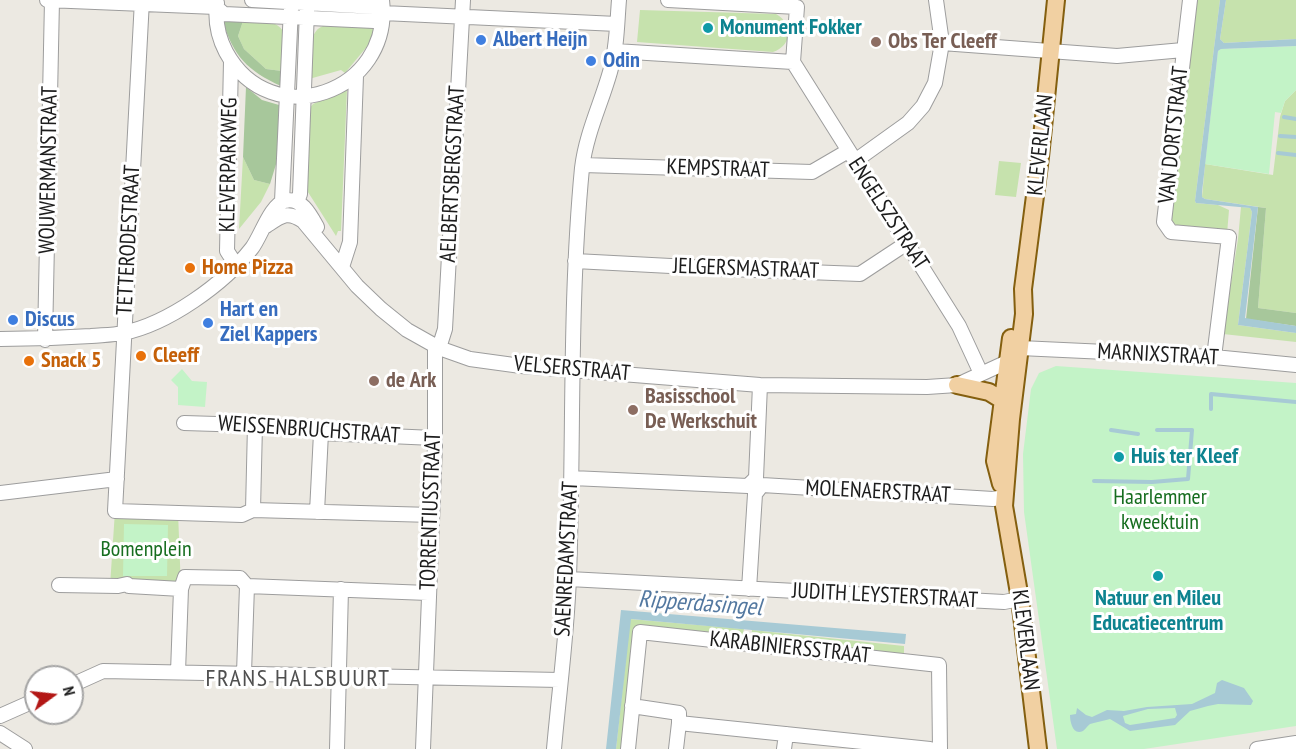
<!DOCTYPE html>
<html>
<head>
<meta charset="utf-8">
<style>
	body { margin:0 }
	#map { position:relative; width:1296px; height:749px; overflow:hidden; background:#ece9e2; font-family:"PT Sans Narrow",sans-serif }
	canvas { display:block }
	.north { position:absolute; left:24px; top:665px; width:60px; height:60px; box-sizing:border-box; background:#fff; border:2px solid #a4a4a4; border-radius:50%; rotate:75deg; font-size:16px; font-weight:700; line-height:24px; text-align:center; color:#1c1c1c }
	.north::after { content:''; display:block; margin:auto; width:21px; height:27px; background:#b31715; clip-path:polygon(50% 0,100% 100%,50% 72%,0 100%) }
</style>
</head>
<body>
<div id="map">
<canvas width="1296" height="749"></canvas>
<div class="north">N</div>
</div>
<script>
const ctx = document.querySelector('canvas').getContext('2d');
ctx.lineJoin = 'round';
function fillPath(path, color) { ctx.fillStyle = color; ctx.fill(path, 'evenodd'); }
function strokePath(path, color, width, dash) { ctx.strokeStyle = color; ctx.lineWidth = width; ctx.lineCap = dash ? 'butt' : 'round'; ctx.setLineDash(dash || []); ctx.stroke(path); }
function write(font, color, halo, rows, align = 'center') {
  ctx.font = font + ' "PT Sans Narrow",sans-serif'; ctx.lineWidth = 6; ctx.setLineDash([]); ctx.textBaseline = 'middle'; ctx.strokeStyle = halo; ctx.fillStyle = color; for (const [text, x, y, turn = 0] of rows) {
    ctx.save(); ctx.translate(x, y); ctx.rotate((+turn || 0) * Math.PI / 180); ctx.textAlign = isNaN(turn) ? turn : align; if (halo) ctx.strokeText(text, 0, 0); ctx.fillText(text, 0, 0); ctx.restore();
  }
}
const grass = new Path2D(`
	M1196,0H1220L1195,201L1196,203L1218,205L1229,210L1227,234L1176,225L1169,219Z
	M1226,0H1296V39L1224,43L1220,39Z
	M640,10L776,14C794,24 792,46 773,52L637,42Z
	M243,21C257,22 275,18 283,31L282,71L266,69L244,49L238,36Z
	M323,26L376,28L370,43L345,73L341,70L309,79C311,63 306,32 323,26Z
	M347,89L341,231H338L336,236L306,189L309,109L313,104Z
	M1296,90V313L1258,308L1266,208L1205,199L1202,197L1205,164L1273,175L1280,117L1285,101Z
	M243,157L254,180L270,184L261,202L239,229Z
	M999,161L1021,163L1016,197L995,195Z
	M1241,207L1250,208L1252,212L1238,325L1296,333V342L1223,334L1238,239Z
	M115,511L178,512L181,589L110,586Z
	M630,619L744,629L742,637L637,627L623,749H616Z
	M752,630L904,646V655L751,638Z`);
const forest = new Path2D(`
	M223,21H243L238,36L244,49L266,69L282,71L281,86C248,71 233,56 223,21Z
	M246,87L262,100L279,105L277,161L270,184L254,180L243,157Z
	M1258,207L1266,208L1258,308L1296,313V326L1246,319Z`);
const park = new Path2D(`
	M1296,46V90L1285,101L1281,113L1275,112L1269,174L1205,164L1218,51L1221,49Z
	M1056,366L1296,383V726L1144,749H1057L1024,512L1023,454L1031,389L1039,373Z
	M182,369L192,381L207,382L205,407L178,405V387L171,380Z
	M124,524L168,525L167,576H123Z`);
const water = new Path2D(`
	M1220,0H1226L1220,39L1224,43L1296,39V46L1221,49L1218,51L1202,192V197L1205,199L1258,207L1245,318L1296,326V333L1238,325L1252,212L1250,208L1196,203L1195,201Z
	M621,610L906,634L905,644L631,619L616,749H606Z
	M1222,680L1244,688L1253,701L1251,705L1218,704L1208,706L1190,711L1175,725L1130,731L1110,719C1104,721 1096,722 1090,724C1087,726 1086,729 1083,731C1073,736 1070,722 1070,715L1076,714L1077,708L1086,715L1092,717L1107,710L1124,711L1147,707L1192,704L1215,693L1217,683ZM1175,708L1177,715L1175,718L1130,725L1125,723L1123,716L1148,709Z`);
const stream = new Path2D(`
	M1284,117L1296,119
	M1280,136L1296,137
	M1278,153L1296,155
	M1211,409V394L1296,402
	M1111,430L1138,434
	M1094,481L1152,482L1188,479L1192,430H1157`);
const minor = new Path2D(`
	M47,0L216,7L224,14L374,21L383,13
	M142,0L115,511L242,515L253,510L432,515
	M252,0L375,7L383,13L617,24
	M668,0L797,7
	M1190,0L1164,222L1171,232L1229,237L1214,357
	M217,3C215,20 218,37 226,52C271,135 393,93 382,0
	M942,43L1117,56L1183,50
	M615,51L793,62
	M231,61L227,251L236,265
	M793,62L959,326L978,367
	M793,62L797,7
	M855,161L908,123L923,106L935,83L942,43L936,0
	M583,165L812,172L848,151
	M282,201L291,8
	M297,202L300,194L307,10
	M266,226C281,216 287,210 303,221L357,286L381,309L407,330L439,348L470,359L521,366L760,385L927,387L957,385L1007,362L1012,356
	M575,261L728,269L860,274L907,243
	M342,267L350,242L356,76
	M0,339C31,339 61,338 91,336C102,335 113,335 123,333C168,324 224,284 252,248C261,236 271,204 285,201C301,196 311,216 317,227
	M45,340L52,0
	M439,348L445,329L463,0
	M1011,351L1020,348L1214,357L1296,365
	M184,423L314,427L321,433L434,438
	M572,478L748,486L756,478
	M756,478L760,385
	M0,493L117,479
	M755,494L762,485L993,499L1004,497
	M253,510L255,425
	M317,512L321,433
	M569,579L1004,602L1020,599
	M59,585L118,586L127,584L129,586L181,589
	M247,586L428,593
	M749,589L755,494
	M178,672L181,589L185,577L240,578L247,586
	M244,673L247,586
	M72,685L103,671L560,680
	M632,706L679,713V723L930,749
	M0,716L36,700
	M0,733L25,749
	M337,749L341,589
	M423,749L435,446V345
	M554,749C559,692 567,634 569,577C574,440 569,304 582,168C586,134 601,104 610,72C617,49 617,24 619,0
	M628,749L640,632L939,665L940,749
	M676,749L679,723
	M784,749L786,734
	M1257,749L1296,743`);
const major = new Path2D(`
	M957,385L989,392L1002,400
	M1001,484L995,461L1011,338
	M1038,749L1020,599L1004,506L1011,419L1024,314L1023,289L1040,157L1056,0`);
const markers = [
	[708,28,6,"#0f9aa8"],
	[481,40,6,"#3f7fe0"],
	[876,42,6,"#8d6e63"],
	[591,61,6,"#3f7fe0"],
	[190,268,6,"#e8710a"],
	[13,320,6,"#3f7fe0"],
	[208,323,6,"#3f7fe0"],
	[141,356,6,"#e8710a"],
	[29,361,6,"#e8710a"],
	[374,381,6,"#8d6e63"],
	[633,410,6,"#8d6e63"],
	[1119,457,6,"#0f9aa8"],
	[1158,576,6,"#0f9aa8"]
];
const cultureNames = [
	["Monument Fokker",720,28],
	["Huis ter Kleef",1131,457],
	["Natuur en Mileu",1158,599,"center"],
	["Educatiecentrum",1158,624,"center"]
];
const shopNames = [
	["Albert Heijn",493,40],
	["Odin",603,61],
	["Hart en",220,310],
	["Ziel Kappers",220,335],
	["Discus",25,320]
];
const educationNames = [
	["Obs Ter Cleeff",888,42],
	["de Ark",386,381],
	["Basisschool",645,397],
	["De Werkschuit",645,422]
];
const streetNames = [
	["VAN DORTSTRAAT",1174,135,-84],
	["KLEVERLAAN",1041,145,-84],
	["KLEVERPARKWEG",229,165,-89],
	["KEMPSTRAAT",718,169,2],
	["WOUWERMANSTRAAT",49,170,-89],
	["AELBERTSBERGSTRAAT",453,174,-87],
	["ENGELSZSTRAAT",888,214,57],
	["TETTERODESTRAAT",129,240,-87],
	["JELGERSMASTRAAT",746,269,2],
	["MARNIXSTRAAT",1158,355,3],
	["VELSERSTRAAT",572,369,5],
	["WEISSENBRUCHSTRAAT",309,430,4],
	["MOLENAERSTRAAT",878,492,3],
	["TORRENTIUSSTRAAT",431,511,-88],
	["SAENREDAMSTRAAT",567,559,-87],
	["JUDITH LEYSTERSTRAAT",885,596,3],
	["KLEVERLAAN",1025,640,83],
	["KARABINIERSSTRAAT",790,648,6]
];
const foodNames = [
	["Home Pizza",202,268],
	["Cleeff",153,356],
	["Snack 5",41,361]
];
const parkNames = [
	["Haarlemmer",1160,498],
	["kweektuin",1160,523],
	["Bomenplein",146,550]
];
const waterNames = [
	["Ripperdasingel",700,604,4]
];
const neighbourhoodNames = [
	["FRANS HALSBUURT",298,679]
];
fillPath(grass, '#c6e2ad');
fillPath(forest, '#a7c79b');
fillPath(park, '#c3f3c7');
fillPath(water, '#a7cad5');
strokePath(stream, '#a7cad5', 4);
strokePath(minor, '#9d9d9d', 16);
strokePath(major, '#845f0f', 20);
strokePath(minor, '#fff', 14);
strokePath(major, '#f1d0a2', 16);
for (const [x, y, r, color] of markers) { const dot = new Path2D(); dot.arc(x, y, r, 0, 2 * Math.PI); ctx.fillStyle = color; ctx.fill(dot); strokePath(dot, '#fff', 2); }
write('bold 22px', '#0d838f', '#fff', cultureNames, 'left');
write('bold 22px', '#366cbe', '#fff', shopNames, 'left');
write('bold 22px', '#785e54', '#fff', educationNames, 'left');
write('22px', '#1c1c1c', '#fff', streetNames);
write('bold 22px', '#c56008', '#fff', foodNames, 'left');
write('22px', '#166d1f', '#fff', parkNames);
write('italic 24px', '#5378a0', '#fff', waterNames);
ctx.letterSpacing = '1.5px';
write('24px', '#4f4f4f', '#fff', neighbourhoodNames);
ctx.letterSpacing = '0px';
</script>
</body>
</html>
